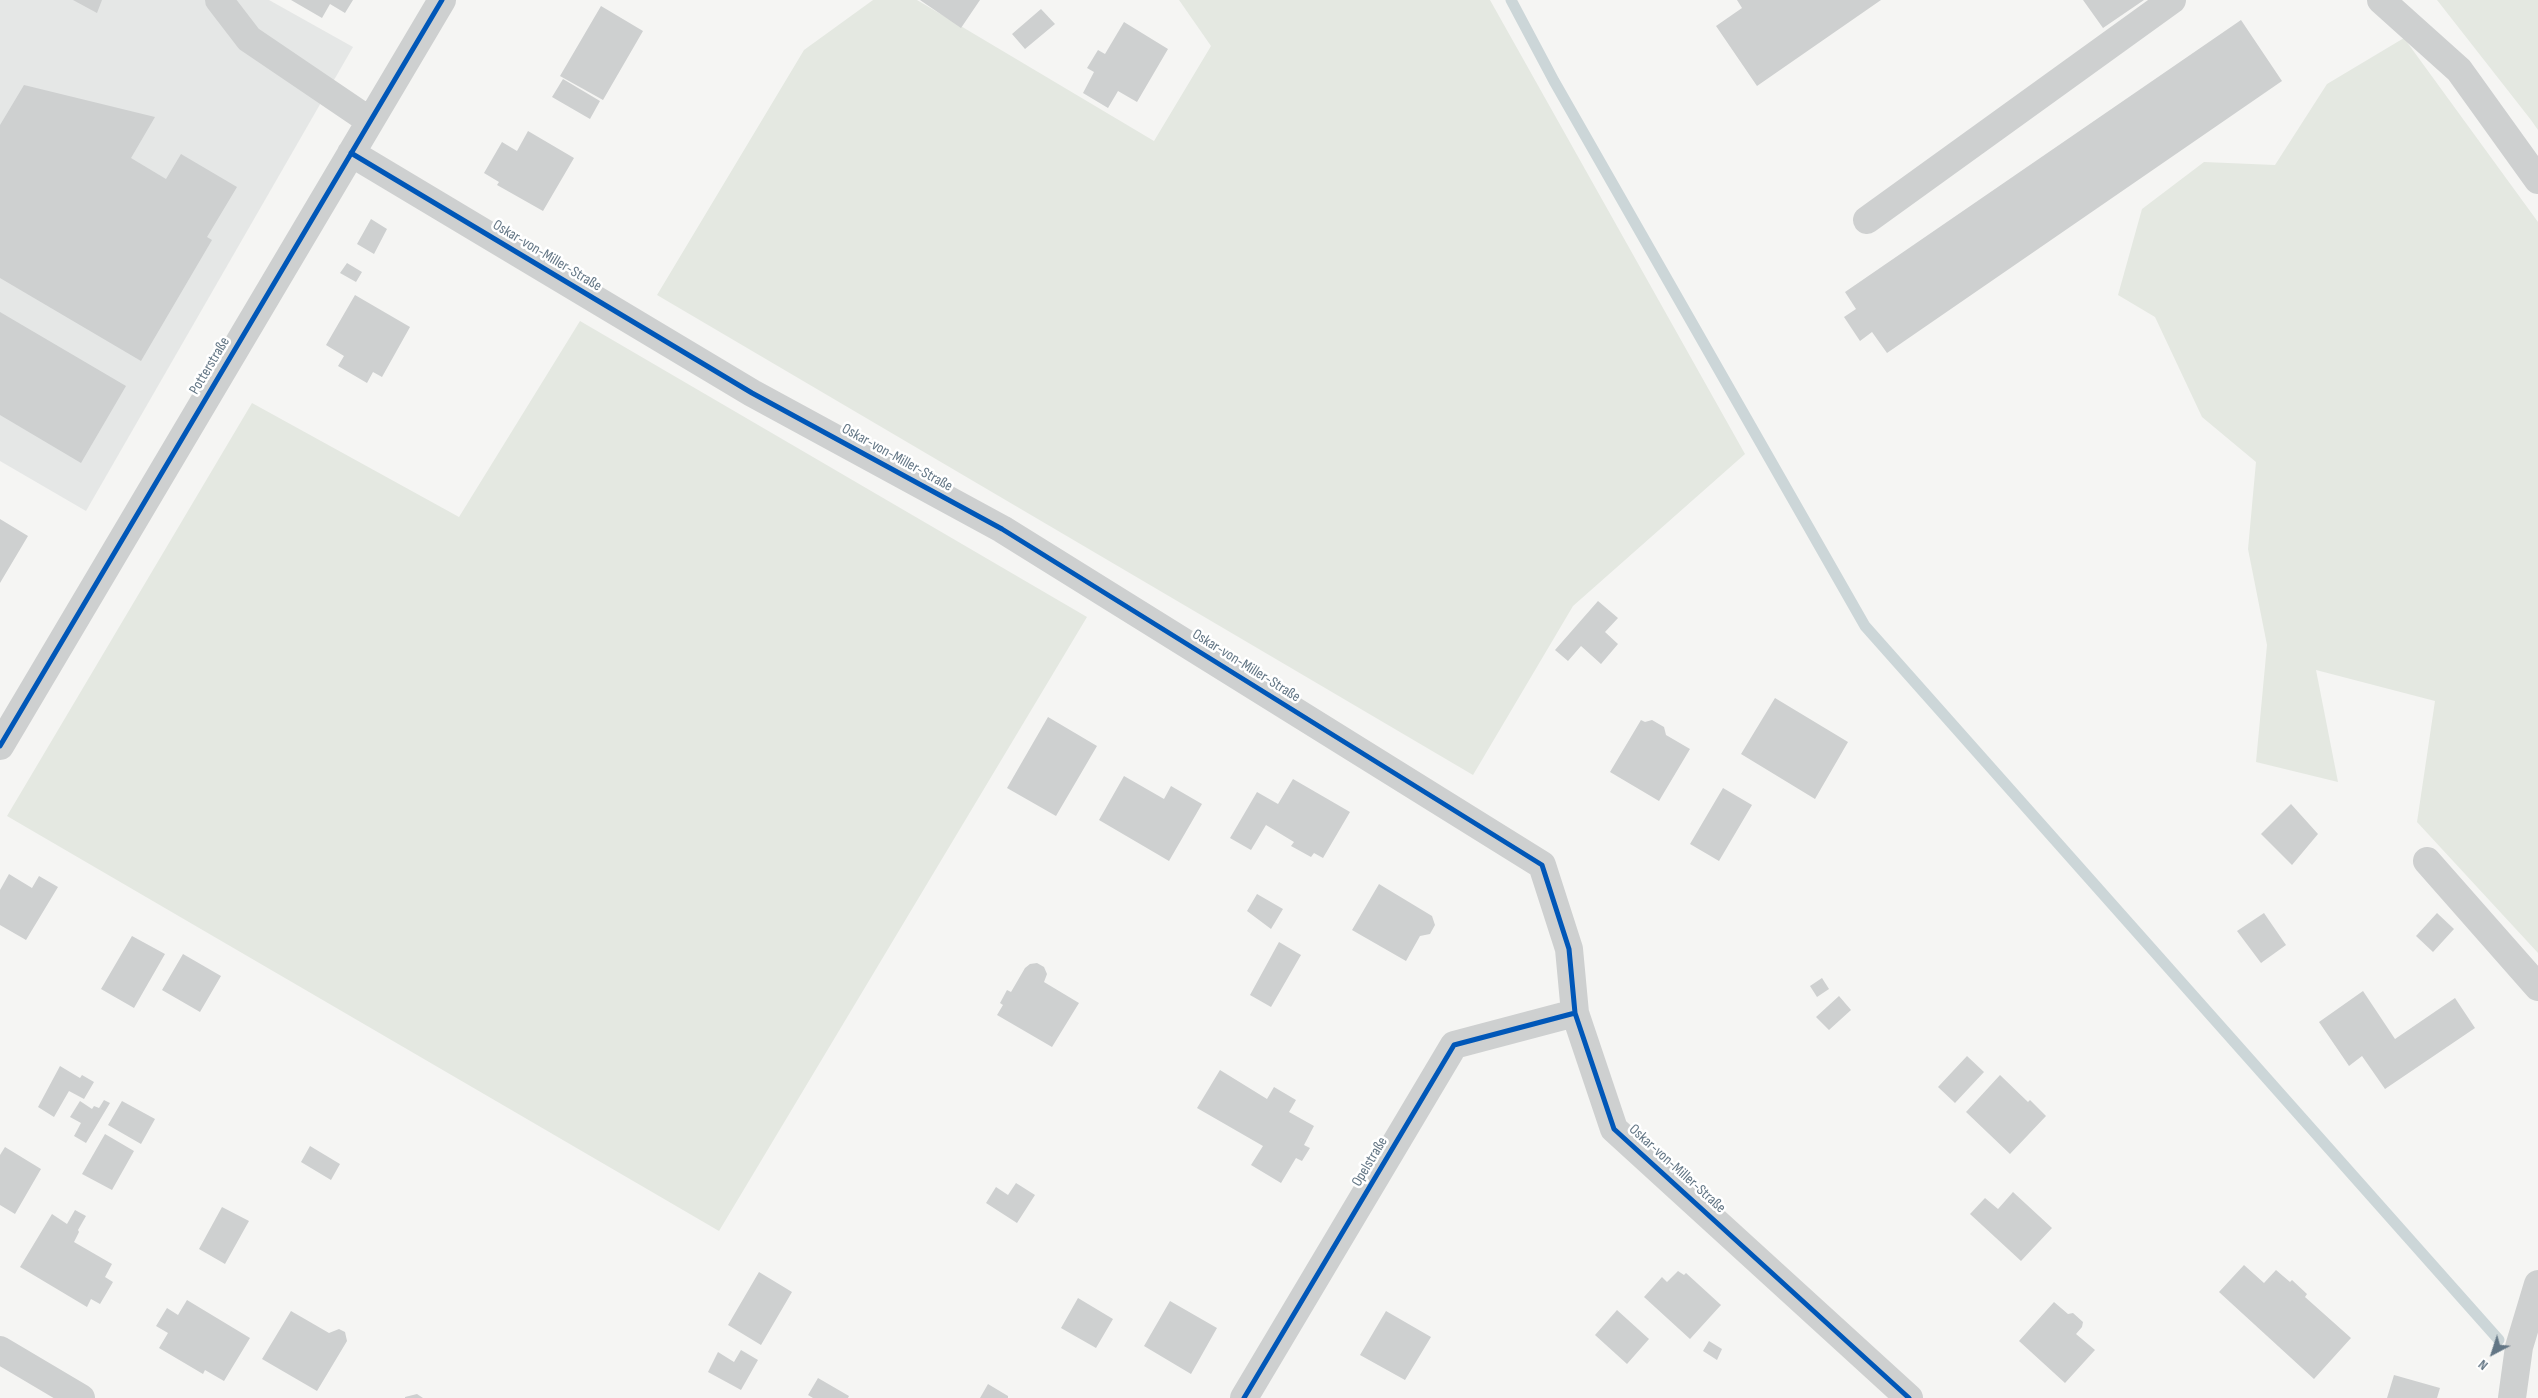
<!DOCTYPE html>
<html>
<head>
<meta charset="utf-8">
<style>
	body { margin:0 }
	#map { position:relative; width:2538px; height:1398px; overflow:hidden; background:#f5f5f3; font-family:"Sofia Sans Condensed",sans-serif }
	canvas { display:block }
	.north { position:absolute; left:2468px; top:1328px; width:50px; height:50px; -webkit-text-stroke:4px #fff; paint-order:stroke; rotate:220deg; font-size:14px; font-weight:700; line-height:20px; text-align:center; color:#637685 }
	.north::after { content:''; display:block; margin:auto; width:18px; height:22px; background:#637685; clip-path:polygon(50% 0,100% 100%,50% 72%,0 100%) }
</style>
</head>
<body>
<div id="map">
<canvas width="2538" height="1398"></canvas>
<div class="north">N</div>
</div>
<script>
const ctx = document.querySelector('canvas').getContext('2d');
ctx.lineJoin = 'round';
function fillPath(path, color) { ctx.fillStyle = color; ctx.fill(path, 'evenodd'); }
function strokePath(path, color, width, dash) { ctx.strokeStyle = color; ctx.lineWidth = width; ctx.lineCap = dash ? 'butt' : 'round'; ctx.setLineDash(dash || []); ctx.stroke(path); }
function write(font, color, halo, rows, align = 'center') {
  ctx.font = font + ' "Sofia Sans Condensed",sans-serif'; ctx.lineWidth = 5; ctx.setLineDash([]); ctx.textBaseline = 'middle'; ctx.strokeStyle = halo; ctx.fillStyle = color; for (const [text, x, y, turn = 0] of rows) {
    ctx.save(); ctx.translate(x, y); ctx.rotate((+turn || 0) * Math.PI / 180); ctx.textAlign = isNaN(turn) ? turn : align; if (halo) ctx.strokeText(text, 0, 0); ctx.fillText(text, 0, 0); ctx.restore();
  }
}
const built = new Path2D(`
	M0,0H269L353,47L86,511L0,461Z`);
const green = new Path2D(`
	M873,0H917L1154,141L1211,46L1179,0H1490L1745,454L1573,606L1473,775L657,295L804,50Z
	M2437,0H2538V130L2531,120Z
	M2404,38L2538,222V953L2417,822L2435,701L2316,670L2338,782L2256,762L2267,645L2248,549L2256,462L2202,417L2155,317L2118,295L2142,209L2204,162L2275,165L2327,84Z
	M580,321L1087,617L719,1231L7,816L252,403L459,517Z`);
const stream = new Path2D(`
	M1511,0L1554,81L1865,626L2499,1340`);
const building = new Path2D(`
	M73,0H102L97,13Z
	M291,0H353L345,13L330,4L322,18Z
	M920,0H980L961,28Z
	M1737,0H1881L1757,86L1716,26L1742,8Z
	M2083,0H2144L2103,28Z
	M601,6L643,31L603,100L560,76Z
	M1041,9L1055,24L1025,49L1012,34Z
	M2241,20L2282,81L1887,353L1872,332L1860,341L1844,317L1856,309L1845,292Z
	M1124,22L1168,49L1137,102L1118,91L1108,108L1083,93L1094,72L1087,68L1098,50L1105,54Z
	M563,79L600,101L590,119L552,97Z
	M24,85L155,117L131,158L166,179L181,154L237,187L207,237L212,240L141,361L0,278V125Z
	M528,131L574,158L543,211L497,185L499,182L484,173L502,142L517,151Z
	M371,219L387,229L374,254L357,244Z
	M347,263L362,272L356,282L340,273Z
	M355,295L410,327L382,377L373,372L367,383L338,366L344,356L326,345Z
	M0,312L126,386L81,463L0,415Z
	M0,519L28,536L0,583Z
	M1598,601L1618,618L1605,632L1618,644L1601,664L1581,646L1568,661L1555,650Z
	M1775,698L1848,742L1815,799L1741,754Z
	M1048,717L1097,746L1056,816L1007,788Z
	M1641,720L1645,722L1652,720L1664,727L1666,735L1690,749L1659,801L1610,772Z
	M1124,776L1164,799L1171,786L1202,804L1169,861L1099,820Z
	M1293,779L1350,812L1323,858L1314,853L1311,857L1291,846L1294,842L1266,825L1251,850L1230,838L1257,792L1278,804Z
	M1723,788L1752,805L1719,861L1690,844Z
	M2291,804L2318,834L2292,865L2261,834Z
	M9,874L32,888L39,876L58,887L26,940L0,925V890Z
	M1379,884L1432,916L1435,925L1430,934L1420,936L1406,961L1352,930Z
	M1257,894L1283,909L1271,929L1247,911Z
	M2264,913L2286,945L2261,963L2237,931Z
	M2437,913L2454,929L2433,952L2416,936Z
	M132,936L165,954L134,1008L101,989Z
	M1279,942L1301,955L1271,1007L1250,995Z
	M183,954L221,976L200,1012L162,990Z
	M1037,963L1044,967L1047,974L1044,982L1079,1003L1052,1047L997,1015L1003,1005L1000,1003L1007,990L1011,992L1025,968L1030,964Z
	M1822,978L1829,989L1817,997L1810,986Z
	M2363,991L2395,1039L2455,998L2475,1028L2385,1089L2362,1056L2349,1066L2319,1022Z
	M1839,996L1851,1010L1829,1030L1816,1017Z
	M1967,1056L1984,1072L1955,1103L1938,1087Z
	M60,1066L80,1078L82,1075L94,1082L84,1099L69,1091L54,1117L38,1107Z
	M1220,1070L1267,1099L1274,1087L1296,1100L1289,1112L1314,1126L1304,1145L1310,1148L1302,1161L1296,1158L1281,1183L1251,1165L1263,1146L1197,1108Z
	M2000,1075L2028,1102L2030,1100L2046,1116L2010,1154L1966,1112Z
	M104,1100L110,1103L86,1143L74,1136L81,1123L70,1117L80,1101L92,1109L94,1106L99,1108Z
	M122,1101L155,1119L141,1144L108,1125Z
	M105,1134L134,1151L112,1190L82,1174Z
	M310,1146L340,1164L331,1180L301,1162Z
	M5,1147L41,1169L15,1214L0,1205V1155Z
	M1016,1183L1035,1195L1017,1223L986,1203L996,1187L1008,1195Z
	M2013,1192L2052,1228L2021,1261L1970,1214L1985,1198L1998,1209Z
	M222,1207L249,1221L225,1264L199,1249Z
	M75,1210L86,1216L78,1230L79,1232L74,1242L112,1264L105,1277L113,1282L100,1304L91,1299L87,1307L20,1267L52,1214L67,1224Z
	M2244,1265L2264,1283L2276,1270L2290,1282L2292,1280L2307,1294L2305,1297L2351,1338L2314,1379L2219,1292Z
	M1678,1271L1684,1275L1686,1273L1721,1305L1690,1339L1644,1297L1662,1277L1667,1282Z
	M759,1272L792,1292L761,1345L728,1325Z
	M1078,1298L1113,1319L1096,1348L1061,1328Z
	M187,1300L250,1338L224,1381L205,1370L203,1374L159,1348L168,1333L156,1326L167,1308L178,1315Z
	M1170,1301L1217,1328L1191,1374L1144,1346Z
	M2054,1302L2068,1314L2073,1313L2083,1322L2082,1327L2076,1334L2095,1350L2065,1383L2019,1341Z
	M1617,1310L1649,1339L1627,1364L1595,1335Z
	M291,1311L329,1333L339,1329L345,1332L347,1341L317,1391L262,1359Z
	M1386,1311L1431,1337L1405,1380L1360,1355Z
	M1709,1341L1722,1349L1717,1360L1703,1351Z
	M741,1350L758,1360L741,1390L708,1372L718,1352L734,1362Z
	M2394,1375L2440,1388L2437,1398H2387Z
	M818,1378L849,1396L848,1398H813L808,1395Z
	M988,1384L1008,1396V1398H980Z
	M417,1394L423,1398H405V1397Z`);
const minor = new Path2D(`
	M219,0L249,39L370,121
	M2381,0L2459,70L2538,180
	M351,153L752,393L1002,529L1542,865L1569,949L1575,1013L1614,1129L1909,1398
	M1867,220L2172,0
	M0,746L442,0
	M2427,861L2538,987
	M0,1350L81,1398
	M1244,1398L1454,1045L1575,1013
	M2512,1398L2519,1347L2538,1284`);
const cycleway = new Path2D(`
	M351,153L752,393L1002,529L1542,865L1569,949L1575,1013L1614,1129L1909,1398
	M0,746L442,0
	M1244,1398L1454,1045L1575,1013`);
const streetNames = [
	["Oskar-von-Miller-Straße",547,256,31],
	["Potterstraße",210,366,-59],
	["Oskar-von-Miller-Straße",897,458,29],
	["Oskar-von-Miller-Straße",1246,666,32],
	["Opelstraße",1370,1162,-59],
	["Oskar-von-Miller-Straße",1677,1169,42]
];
fillPath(built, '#e5e7e6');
fillPath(green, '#e4e8e1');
strokePath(stream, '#ccd6d8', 11);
fillPath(building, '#ced0d0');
strokePath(minor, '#ced0d0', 28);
strokePath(cycleway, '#0057b8', 5);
write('15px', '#637685', '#fff', streetNames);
</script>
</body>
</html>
